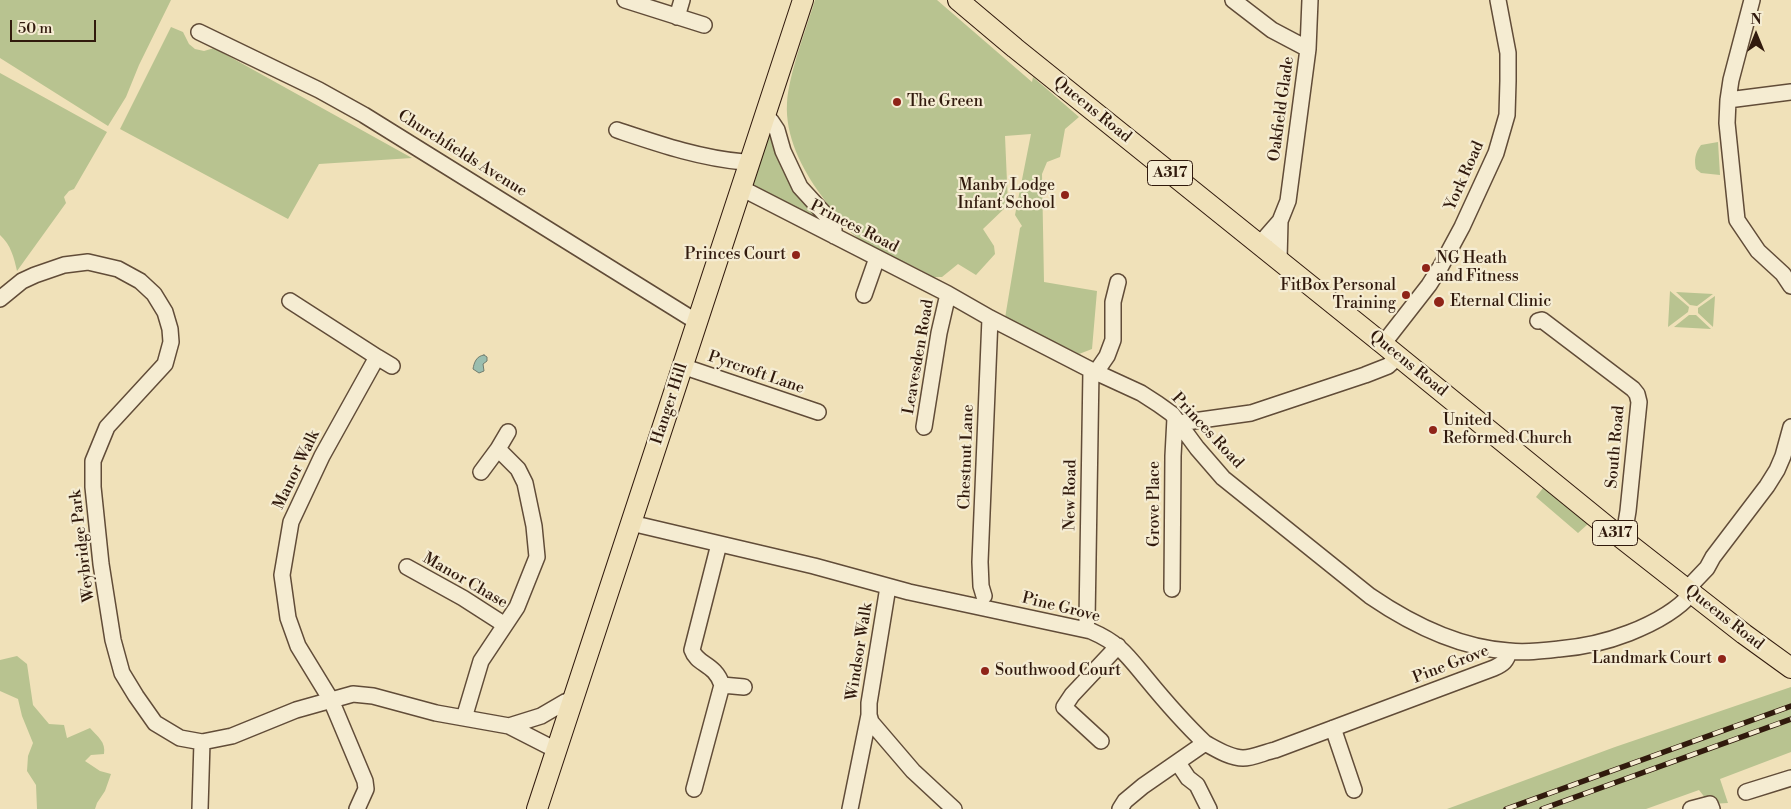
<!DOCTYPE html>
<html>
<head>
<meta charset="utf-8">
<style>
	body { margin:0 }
	#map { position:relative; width:1791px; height:809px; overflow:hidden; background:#f0e1b9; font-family:"Libre Bodoni",serif }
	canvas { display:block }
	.north { position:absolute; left:1731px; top:10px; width:50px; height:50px; -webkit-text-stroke:4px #f5ecd2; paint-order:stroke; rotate:0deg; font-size:14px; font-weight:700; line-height:20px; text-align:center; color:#311a0d }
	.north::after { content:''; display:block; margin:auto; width:18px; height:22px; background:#311a0d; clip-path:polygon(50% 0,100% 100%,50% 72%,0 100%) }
	.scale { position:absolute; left:10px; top:20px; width:86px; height:22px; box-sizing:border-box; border:2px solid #311a0d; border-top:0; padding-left:6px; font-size:15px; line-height:18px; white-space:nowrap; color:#311a0d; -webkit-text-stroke:4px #f5ecd2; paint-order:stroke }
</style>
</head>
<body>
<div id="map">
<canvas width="1791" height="809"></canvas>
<div class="north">N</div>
<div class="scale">50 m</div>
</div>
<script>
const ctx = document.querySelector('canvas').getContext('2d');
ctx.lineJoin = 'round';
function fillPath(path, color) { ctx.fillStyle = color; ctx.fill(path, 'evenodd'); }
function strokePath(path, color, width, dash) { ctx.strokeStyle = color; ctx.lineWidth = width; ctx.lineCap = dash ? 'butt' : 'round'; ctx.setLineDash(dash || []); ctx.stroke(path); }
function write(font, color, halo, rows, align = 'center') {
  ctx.font = font + ' "Libre Bodoni",serif'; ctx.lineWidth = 4.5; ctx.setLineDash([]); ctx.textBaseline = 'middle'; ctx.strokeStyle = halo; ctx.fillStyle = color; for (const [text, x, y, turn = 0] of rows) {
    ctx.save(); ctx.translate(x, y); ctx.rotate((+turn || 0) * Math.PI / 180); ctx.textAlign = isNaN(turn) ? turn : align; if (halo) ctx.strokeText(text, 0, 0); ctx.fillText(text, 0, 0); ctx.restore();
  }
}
const green = new Path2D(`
	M0,0H171L139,65L126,97L108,126L0,58Z
	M815,0H937L1032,82L1033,77L1079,117L1065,129L1060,157L1047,162L1042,174L1044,282L1097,291L1092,349L1079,354L1005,318L1020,228L1022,226L1015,215L1031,134L1005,136L1008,205L983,229L994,246L995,254L976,275L958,264L942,277H933C909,262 881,254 858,238C842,227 832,210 821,195C802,169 785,136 787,103C789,73 806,30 815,0Z
	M171,27L183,32L189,44L195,49L204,51L214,48L412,158L319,164L288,219L120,129Z
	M0,73L107,132L74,189L69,191L64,197L66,203L17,271C14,258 11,245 0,235Z
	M769,130L782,165L822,220L823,223L752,187Z
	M1718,142L1720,175L1701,173L1696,169C1694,160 1695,153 1701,145Z
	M1670,291L1689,307L1688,312L1668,327Z
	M1676,292L1713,294L1697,306L1690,305Z
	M1715,296L1713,327L1698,313V308Z
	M1689,315H1696L1711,329L1674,327Z
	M1543,488L1588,524L1578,533L1536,497Z
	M17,656L27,664L33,705L49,724L64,725L67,738L90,728C98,737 106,742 104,754L91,755L85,761L100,771L111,774L105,791L97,803L95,809H37L36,785L27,771L28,756L33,743L22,716L18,699L0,691V660Z
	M1791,687V752L1720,779L1728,803L1710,804L1699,790L1646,809H1447L1615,747Z`);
const water = new Path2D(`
	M484,355L487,357V361L483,364L484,371L479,373L473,369C474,363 476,356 484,355Z`);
const minor = new Path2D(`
	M625,0L704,25
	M1233,0L1272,30L1308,49
	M1752,0L1731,80L1728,100L1727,123L1737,220L1758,251L1783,274L1791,286
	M677,17L682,0
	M199,32L319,90L364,115L697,322
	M1728,100L1791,92
	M764,117L771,121L777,130L783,151L800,187L832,222L834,229V236
	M617,130C659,144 699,158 744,162L748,165
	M741,188L948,294L990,318L1091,370L1141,393L1158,404L1172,414L1197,448L1223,478L1370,596C1411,624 1459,648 1509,651C1526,653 1542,651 1559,649C1583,647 1606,642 1629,633C1652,624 1676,612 1692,593
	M1259,245L1280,221L1288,201L1308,49L1310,0
	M1279,260L1280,221
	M864,295L877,258
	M0,299L22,281L35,275L64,265L88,262L118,269L140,281L154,294L165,312L170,329L171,342L165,364L107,427L93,461V487L101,564L113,640L122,673L136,696L155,723L180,738L202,742L232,736L296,710L353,694L373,696L436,713L509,726
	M290,301L377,357L322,456L291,522L282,575L288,618L298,646L331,700L365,781L366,789L357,809
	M1538,321L1542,320L1633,389L1637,394L1639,402L1628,511L1625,529L1620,537
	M1383,344L1429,285L1441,266L1462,227L1496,153L1507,115L1508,81V53L1498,0
	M377,357L392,366
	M682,366L818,412
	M1096,372L1107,356L1113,340V302L1118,282
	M1179,423L1251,413L1365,375L1388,366L1398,357
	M924,427L939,333L948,294
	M498,449L508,432
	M631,523L814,566L909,592L1091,631C1119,643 1127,655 1146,678C1164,700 1184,723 1205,743C1216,749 1230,758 1243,758C1253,758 1265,752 1275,750L1494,668C1503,664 1507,661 1509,651
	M407,567L463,598L505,625
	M888,587L869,703V715L871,722L913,771L954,809
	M1172,589L1173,456L1175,418
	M1687,589L1707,568L1713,557L1767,486L1777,470L1783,456L1791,427
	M984,596L981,586L980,562L990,318
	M1087,621L1091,370
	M722,685L744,687
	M464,718L481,661L517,607L537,557L534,526L525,483L518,469L498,449L481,472
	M1333,728L1354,790
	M1101,741L1064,707L1072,695L1118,646
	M556,750L509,726L541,716L565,702L573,699
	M1178,763L1188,778L1197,785L1209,809
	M694,789L722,685C715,663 697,665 692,650L719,544
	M1746,792L1791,778
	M200,809L202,742
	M850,809L869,715
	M1120,809L1125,801L1143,786L1205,743
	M1691,809L1710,804L1712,809`);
const major = new Path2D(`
	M958,0L1015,48L1383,344L1620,537L1744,634L1791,668
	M537,809L803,0`);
const rail = new Path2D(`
	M1506,809L1791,706
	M1542,809L1791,719`);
const markers = [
	[897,102,5,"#8f2418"],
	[1065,195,5,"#8f2418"],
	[796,255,5,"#8f2418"],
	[1426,268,5,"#8f2418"],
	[1406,295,5,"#8f2418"],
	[1439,302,6,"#8f2418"],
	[1433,430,5,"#8f2418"],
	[1722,659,5,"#8f2418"],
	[985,671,5,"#8f2418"]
];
const shields = [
	[1170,173,45],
	[1615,533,45]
];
const shieldNames = [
	["A317",1170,173],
	["A317",1615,533]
];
const poiNames = [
	["The Green",907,102],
	["Manby Lodge",1055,186,"right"],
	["Infant School",1055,204,"right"],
	["Princes Court",786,255,"right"],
	["NG Heath",1436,259],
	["and Fitness",1436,277],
	["FitBox Personal",1396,286,"right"],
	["Training",1396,304,"right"],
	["Eternal Clinic",1450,302],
	["United",1443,421],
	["Reformed Church",1443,439],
	["Landmark Court",1712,659,"right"],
	["Southwood Court",995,671]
];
const streetNames = [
	["Oakfield Glade",1282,109,-82],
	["Queens Road",1092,110,39],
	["Churchfields Avenue",462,154,32],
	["York Road",1465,176,-66],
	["Princes Road",854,227,27],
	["Leavesden Road",919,357,-80],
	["Queens Road",1408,364,39],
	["Pyrcroft Lane",756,373,19],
	["Hanger Hill",670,404,-72],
	["Princes Road",1207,431,47],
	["South Road",1616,447,-85],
	["Chestnut Lane",967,457,-88],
	["Manor Walk",297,470,-64],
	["New Road",1071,495,-89],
	["Grove Place",1155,504,-90],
	["Weybridge Park",83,546,-97],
	["Manor Chase",465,581,30],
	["Pine Grove",1061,608,14],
	["Queens Road",1724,618,38],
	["Windsor Walk",860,652,-81],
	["Pine Grove",1451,665,-21]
];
fillPath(green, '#b8c390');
fillPath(water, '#9abeaf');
strokePath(water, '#707c6e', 1);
strokePath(minor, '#614c38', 18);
strokePath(major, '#311a0d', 22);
strokePath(minor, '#f5ecd2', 15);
strokePath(major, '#f0e1b9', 20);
strokePath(rail, '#311a0d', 5.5);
strokePath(rail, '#f5ecd2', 4, [11]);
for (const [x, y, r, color] of markers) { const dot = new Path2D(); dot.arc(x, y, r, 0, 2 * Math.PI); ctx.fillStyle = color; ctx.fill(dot); strokePath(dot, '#f5ecd2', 2); }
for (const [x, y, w] of shields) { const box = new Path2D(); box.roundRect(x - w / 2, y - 12.5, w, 25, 4); ctx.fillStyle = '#f5ecd2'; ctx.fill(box); strokePath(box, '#311a0d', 1); }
write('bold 15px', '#311a0d', null, shieldNames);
write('16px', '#311a0d', '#f5ecd2', poiNames, 'left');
write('16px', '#311a0d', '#f5ecd2', streetNames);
</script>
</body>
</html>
